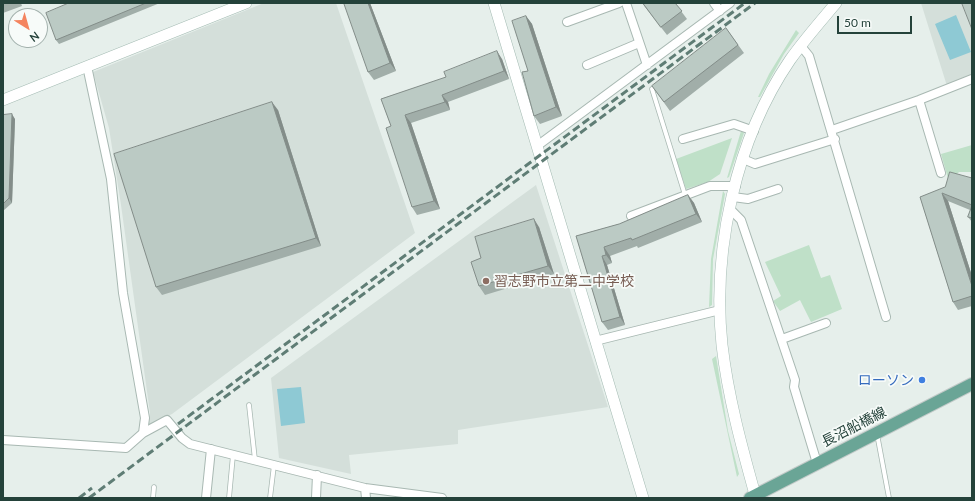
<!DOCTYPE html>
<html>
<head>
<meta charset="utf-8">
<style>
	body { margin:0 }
	#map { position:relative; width:975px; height:501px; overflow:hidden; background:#e6efeb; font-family:Lato,sans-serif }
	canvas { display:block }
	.frame { position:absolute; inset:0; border:4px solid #24423a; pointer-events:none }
	.north { position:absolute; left:8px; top:8px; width:40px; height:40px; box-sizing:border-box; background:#f7fbf9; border:1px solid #a3b1ad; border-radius:50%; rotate:143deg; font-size:11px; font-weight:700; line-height:16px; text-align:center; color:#24423a }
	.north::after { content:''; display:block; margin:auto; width:14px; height:18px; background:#f4845f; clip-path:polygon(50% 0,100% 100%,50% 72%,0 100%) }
	.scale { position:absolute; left:837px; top:16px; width:75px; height:18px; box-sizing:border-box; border:2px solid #24423a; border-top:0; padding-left:5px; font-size:12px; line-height:14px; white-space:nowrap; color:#24423a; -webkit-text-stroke:3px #f7fbf9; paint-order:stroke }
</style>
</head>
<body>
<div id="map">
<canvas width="975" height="501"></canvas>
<div class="frame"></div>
<div class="north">N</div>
<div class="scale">50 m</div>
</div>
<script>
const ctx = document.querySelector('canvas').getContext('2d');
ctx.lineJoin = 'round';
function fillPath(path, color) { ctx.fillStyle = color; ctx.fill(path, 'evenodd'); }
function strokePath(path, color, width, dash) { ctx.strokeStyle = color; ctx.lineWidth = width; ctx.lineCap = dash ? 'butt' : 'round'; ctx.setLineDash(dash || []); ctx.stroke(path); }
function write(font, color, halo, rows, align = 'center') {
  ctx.font = font + ' Lato,"Noto Sans JP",sans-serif'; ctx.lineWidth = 3.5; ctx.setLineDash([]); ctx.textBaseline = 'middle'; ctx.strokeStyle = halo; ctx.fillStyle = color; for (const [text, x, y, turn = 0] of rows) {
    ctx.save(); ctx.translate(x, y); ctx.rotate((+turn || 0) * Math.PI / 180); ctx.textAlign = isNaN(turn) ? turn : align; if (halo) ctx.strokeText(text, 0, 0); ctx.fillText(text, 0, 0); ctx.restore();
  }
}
const built = new Path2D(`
	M264,3H336L415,233L172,414L149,425L150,413L121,205L109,128L93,72Z
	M921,3H972V75L947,86Z
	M536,185L608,407L458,430V444L349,455L351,474L279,458L271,378Z`);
const green = new Path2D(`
	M796,30L799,33L784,54L760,97H758L769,74Z
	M741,131L744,133L729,177L727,178Z
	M732,138L720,174L708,182L686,189L676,159Z
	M972,145V172H959L949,182L941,154Z
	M723,191L725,194L713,259L712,305L709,307L711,259Z
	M809,245L821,278L830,275L842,309L811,322L800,300L780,311L773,301L781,296L765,262Z
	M716,356L728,431L739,474L737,477L712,359Z`);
const water = new Path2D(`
	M956,15L971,52L950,60L935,24Z
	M301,387L305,423L281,426L277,389Z`);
const lane = new Path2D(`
	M652,89L685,195
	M249,405L255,460
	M877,434L889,498
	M153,498L154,487
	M229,498L233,455
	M270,498L274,465`);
const street = new Path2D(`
	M626,3L647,65
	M714,3L720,11
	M567,22L619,3
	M801,46L809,56L886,317
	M587,65L639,43
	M87,66L111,179L123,293L145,418L143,433
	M919,100L941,173
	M832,130L919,100L972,79
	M683,139L734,124L754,131
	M537,146L730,3
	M743,159L755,164L835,139
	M733,197L748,199L778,189
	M729,208L741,220L795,380L794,387L817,463
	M631,216L710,186H736
	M782,339L826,323
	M595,341L720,310
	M3,440L126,448L143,433L167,420L182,438L190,444L365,488L442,498
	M365,488L366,498
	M206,498L211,449
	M316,498L317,475`);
const secondary = new Path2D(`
	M494,3L643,498
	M3,100L246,3
	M756,498C742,448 728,397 722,345C712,250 736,139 790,60C804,40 820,22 836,3`);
const primary = new Path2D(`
	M750,498L972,384`);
const rail = new Path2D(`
	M178,424L745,3
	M79,498L92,488
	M89,498L755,3`);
const wall = new Path2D(`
	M3,3H21L22,6L3,13Z
	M69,3H160L59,44L56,40Z
	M348,3H370L396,71L374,80L368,72Z
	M642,3H675L687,19L667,35Z
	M526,16L532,24L562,116L540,124L534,116L528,71Z
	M726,28L744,53L670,111L652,86Z
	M502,59L509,79L448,102L450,110L411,123L440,209L417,215L412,207L391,126L381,99Z
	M278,110L321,246L162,295L156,287Z
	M3,115L15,119L12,203L3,211Z
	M972,178V222L968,217L970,210L948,201L972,276V306L958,310L953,302L920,197Z
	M688,195L694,203L702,222L638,248L637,246L610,256L612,263L607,265L625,325L608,330L602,322L576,236L619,224Z
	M539,227L554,274L485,295L479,286Z`);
const shadedWall = new Path2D(`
	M368,3H370L396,71L390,63Z
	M526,16L532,24L562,116L556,107Z
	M497,51L502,59L509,79L504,71Z
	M442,95L448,102L450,110L445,102Z
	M272,102L278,110L321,246L316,238Z
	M12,114L15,119L12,203L9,198Z
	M405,115L411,123L440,209L434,201Z
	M942,193L948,201L972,276V286Z
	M688,195L694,203L702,222L696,214Z
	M534,219L539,227L554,274L548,266Z
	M604,247L610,256L612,263L606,255Z
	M602,256L607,265L625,325L620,317Z`);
const building = new Path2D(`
	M69,3H146L56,40L46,13Z
	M348,3H368L390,63L368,72L344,4Z
	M643,3H675L682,11L661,27Z
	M962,3H972V29Z
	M526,16L556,107L534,116L522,72L528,71L512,21Z
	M726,28L738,45L664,102L652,86Z
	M497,51L504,71L442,95L445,102L405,115L434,201L412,207L386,128L391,126L381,99L446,77L444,72Z
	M272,102L316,238L156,287L114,154Z
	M12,114L9,198L3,204V115Z
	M950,172L972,178V205L942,193L972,286V296L953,302L920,197L945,187Z
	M688,195L696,214L632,240L631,238L604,247L606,255L602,256L620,317L602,322L576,236L619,224Z
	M972,206V218L968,217Z
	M534,219L548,266L479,286L471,262L481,258L475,237Z`);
const markers = [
	[486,281,4,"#8d6e63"],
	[922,380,4,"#3f7fe0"]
];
const educationNames = [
	["習志野市立第二中学校",494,281]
];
const shopNames = [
	["ローソン",914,380]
];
const streetNames = [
	["長沼船橋線",854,427,-27]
];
fillPath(built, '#d4dfda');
fillPath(green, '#bfe0c8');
fillPath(water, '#8ec9d4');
strokePath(lane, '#a8b8b2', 5.5);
strokePath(street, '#a8b8b2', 10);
strokePath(secondary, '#a4bbb3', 12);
strokePath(primary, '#c2cac8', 14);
strokePath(lane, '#fff', 4);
strokePath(street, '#fff', 8);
strokePath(secondary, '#fff', 11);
strokePath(primary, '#6aa596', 12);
strokePath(rail, '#5f7d75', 3, [8, 4]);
fillPath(wall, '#a1aea9');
fillPath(shadedWall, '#838d89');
fillPath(building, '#bbcac4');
strokePath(building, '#838d89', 1);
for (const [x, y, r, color] of markers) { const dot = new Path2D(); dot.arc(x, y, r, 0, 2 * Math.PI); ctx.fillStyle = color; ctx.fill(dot); strokePath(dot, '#f7fbf9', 1.5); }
write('14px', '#785e54', '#f7fbf9', educationNames, 'left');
write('14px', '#366cbe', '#f7fbf9', shopNames, 'right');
write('14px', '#24423a', '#f7fbf9', streetNames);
</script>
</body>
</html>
